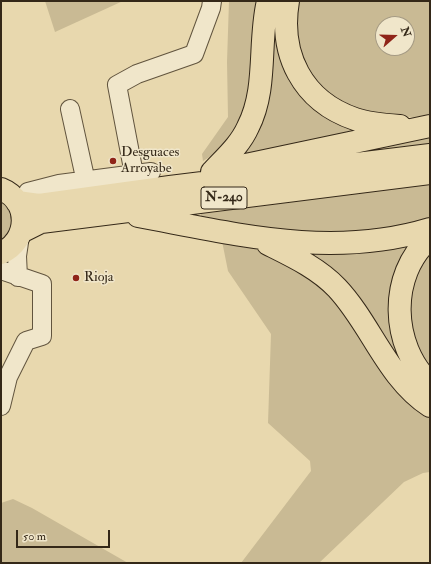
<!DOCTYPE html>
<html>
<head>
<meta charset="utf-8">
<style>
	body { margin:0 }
	#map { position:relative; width:431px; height:564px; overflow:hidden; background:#e8d8ae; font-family:"IM FELL Double Pica",serif }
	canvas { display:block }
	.frame { position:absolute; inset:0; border:2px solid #342818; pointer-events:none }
	.north { position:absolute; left:375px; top:16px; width:40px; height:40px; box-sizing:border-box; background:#f0e6ca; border:1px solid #a59a83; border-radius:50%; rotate:70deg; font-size:11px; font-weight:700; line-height:16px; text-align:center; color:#342818 }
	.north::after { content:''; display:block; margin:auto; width:14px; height:18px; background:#8f2418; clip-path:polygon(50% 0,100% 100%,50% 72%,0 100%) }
	.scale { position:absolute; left:16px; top:530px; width:94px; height:18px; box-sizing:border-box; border:2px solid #342818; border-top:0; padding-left:5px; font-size:12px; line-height:14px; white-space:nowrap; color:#342818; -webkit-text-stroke:3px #f0e6ca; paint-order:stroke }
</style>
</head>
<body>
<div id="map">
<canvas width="431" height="564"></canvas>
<div class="frame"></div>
<div class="north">N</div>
<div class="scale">50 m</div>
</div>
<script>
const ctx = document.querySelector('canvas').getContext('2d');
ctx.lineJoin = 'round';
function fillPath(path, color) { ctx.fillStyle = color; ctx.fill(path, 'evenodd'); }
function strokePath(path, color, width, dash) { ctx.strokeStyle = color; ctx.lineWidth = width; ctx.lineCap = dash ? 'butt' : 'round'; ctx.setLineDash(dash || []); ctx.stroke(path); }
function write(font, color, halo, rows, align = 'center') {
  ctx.font = font + ' "IM FELL Double Pica",serif'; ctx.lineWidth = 3; ctx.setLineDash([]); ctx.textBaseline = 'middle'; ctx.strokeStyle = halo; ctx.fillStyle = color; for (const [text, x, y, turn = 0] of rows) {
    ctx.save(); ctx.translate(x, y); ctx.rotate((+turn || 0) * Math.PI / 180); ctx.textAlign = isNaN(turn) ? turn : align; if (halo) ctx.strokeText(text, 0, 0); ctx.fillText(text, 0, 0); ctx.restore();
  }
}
const green = new Path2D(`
	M45,1H123L55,32Z
	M229,1H258C253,56 260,130 203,161L202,154L228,117L227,62Z
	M273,1L280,48L366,131L232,163Z
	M297,1H430V115L414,117L384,116L357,111L330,99L312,80L294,39ZM383,24H407V48H383Z
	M430,132V145L322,158Z
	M430,184V221L340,239L201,218V214Z
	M1,200C13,212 17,228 1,240Z
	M222,241C307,253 347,315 398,376C404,383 429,410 430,417C431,431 430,456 430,472L423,473L404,482L319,563H241L311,471L310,461L268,423L271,334L228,271Z
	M416,242L399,275L430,399L304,253C342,255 379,253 416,242Z
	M430,250V369L410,336L411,286Z
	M13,499L32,508L128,563H1V503Z`);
const minor = new Path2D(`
	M70,109L86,182
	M134,174L117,85L137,74L194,54L211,8L212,1
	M23,203L28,192L59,184L151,172
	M1,270L42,284V336L26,341L8,377L1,406
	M18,277L17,256L20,236`);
const highway = new Path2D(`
	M288,1C279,54 302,101 355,119C369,124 385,125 400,126
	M241,166L430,126
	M212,172C225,158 240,145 248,127C268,88 258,42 268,1
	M1,189C31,201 29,241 1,253
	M17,202L39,205L170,187L430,155
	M138,216C236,234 331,259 430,229
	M21,232L41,222L430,173
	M430,238C388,275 391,346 430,383
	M268,244C292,256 318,268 337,288C371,324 387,378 430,406`);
const markers = [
	[113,161,4,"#8f2418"],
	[76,278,4,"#8f2418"]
];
const shields = [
	[224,198,46]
];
const shieldNames = [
	["N-240",224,198]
];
const poiNames = [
	["Desguaces",121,153],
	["Arroyabe",121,169],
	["Rioja",84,278]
];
fillPath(green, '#c9ba94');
strokePath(minor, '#61543e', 20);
strokePath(highway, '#342818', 24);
strokePath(minor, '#f0e6ca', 18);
strokePath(highway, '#e8d8ae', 22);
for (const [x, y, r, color] of markers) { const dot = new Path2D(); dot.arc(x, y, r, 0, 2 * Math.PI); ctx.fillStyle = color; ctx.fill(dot); strokePath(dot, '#f0e6ca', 1.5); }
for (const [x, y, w] of shields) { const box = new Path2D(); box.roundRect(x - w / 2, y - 11, w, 22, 3); ctx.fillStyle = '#f0e6ca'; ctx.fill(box); strokePath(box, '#342818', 1); }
write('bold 13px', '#342818', null, shieldNames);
write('14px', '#342818', '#f0e6ca', poiNames, 'left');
</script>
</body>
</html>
